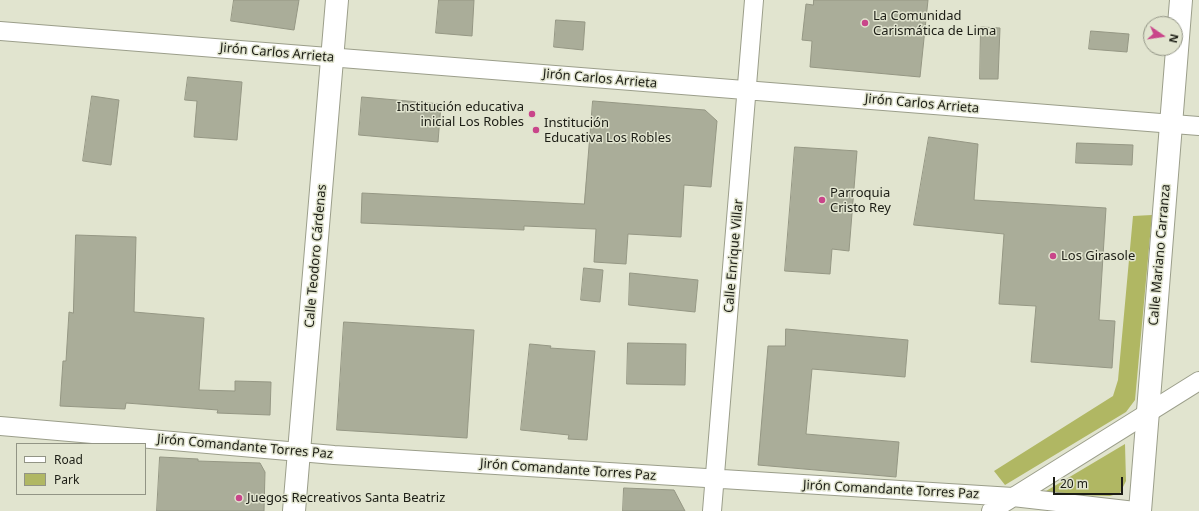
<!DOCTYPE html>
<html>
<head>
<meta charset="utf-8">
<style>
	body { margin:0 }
	#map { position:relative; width:1199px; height:511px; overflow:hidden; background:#e1e4cf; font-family:"Noto Sans",sans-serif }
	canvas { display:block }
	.legend { position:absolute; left:16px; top:443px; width:130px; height:52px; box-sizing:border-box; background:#e1e4cf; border:1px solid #929485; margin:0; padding:5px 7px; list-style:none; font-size:12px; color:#1c1d15 }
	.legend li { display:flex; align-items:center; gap:8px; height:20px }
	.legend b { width:20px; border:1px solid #929485 }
	.north { position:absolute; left:1143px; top:16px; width:40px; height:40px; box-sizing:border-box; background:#e1e4cf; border:1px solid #929485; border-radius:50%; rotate:103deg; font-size:11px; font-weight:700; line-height:16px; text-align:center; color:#1c1d15 }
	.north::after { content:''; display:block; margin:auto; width:14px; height:18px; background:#c9458a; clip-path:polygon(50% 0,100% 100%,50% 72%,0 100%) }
	.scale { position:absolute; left:1053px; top:477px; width:70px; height:18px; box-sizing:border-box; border:2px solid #1c1d15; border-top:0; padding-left:5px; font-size:12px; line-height:14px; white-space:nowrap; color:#1c1d15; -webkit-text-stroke:3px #e1e4cf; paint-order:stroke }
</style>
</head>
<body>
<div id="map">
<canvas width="1199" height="511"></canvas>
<ul class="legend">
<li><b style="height:5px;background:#fff"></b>Road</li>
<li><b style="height:11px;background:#b0b763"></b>Park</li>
</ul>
<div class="north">N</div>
<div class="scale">20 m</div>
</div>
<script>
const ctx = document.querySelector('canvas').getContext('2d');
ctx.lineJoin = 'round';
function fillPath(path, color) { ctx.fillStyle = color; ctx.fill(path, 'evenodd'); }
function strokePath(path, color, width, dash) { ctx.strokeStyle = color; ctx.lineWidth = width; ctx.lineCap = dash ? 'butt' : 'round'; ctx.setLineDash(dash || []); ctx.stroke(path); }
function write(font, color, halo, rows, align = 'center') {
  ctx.font = font + ' "Noto Sans",sans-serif'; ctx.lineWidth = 3; ctx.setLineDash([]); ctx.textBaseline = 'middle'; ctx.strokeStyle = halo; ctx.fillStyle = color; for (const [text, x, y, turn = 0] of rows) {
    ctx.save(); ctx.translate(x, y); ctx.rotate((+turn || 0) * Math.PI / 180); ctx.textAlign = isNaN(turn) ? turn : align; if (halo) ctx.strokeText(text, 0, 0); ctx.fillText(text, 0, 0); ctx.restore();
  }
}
const green = new Path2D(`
	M1152,215L1135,400L1126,412L1005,485L994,471L1113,396L1118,380L1133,216Z
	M1125,444L1126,481L1120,493L1110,496L1041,494Z`);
const building = new Path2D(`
	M234,0H299L294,30L231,21Z
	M439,0H474L472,36L436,33Z
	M814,0H928L920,77L810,67L812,41L802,40L806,4L813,5Z
	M556,20L585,22L583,50L554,47Z
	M981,27L1000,28L998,79H980Z
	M1091,31L1129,34L1127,52L1089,49Z
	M188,77L242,82L237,140L194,137L197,101L185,100Z
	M92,96L119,100L111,165L83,161Z
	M362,97L441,104L438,142L359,135Z
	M593,101L705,110L717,121L711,187L684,185L681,237L628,234L626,264L594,262L596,229L524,226V230L361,223L362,193L584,204Z
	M929,137L978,144L974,200L1106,208L1099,320L1115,321L1112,368L1031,362L1036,306L999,304L1004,234L914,225Z
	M1077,143L1133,145L1132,165L1076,163Z
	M795,147L857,151L849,251L832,249L830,274L785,271Z
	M76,235L136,237L134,312L204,318L199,390L235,391V381L271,382L270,415L217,413L218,410L126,403L125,409L60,406L63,361H66L69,312L73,313Z
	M584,268L603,270L600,302L581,300Z
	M630,273L698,280L695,312L629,305Z
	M344,322L474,330L467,438L337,430Z
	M786,329L908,340L905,377L812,369L806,434L899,442L896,477L758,465L768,346H785Z
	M628,343L686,344L685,385L627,384Z
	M530,344L551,346L550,348L595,351L587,440L568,439L569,435L521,430Z
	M160,457L198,459V461L260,463L265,472L264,511H157Z
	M624,488L674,490L685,511H623Z`);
const minor = new Path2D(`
	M0,31L1199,126
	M0,426L334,455L1013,497L1135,511
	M712,511L754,0
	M991,511L1199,381`);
const tertiary = new Path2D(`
	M294,511L337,0
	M1140,511L1181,0`);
const markers = [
	[865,23,4,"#c9458a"],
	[532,114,4,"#c9458a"],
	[536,130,4,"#c9458a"],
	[822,200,4,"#c9458a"],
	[1053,256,4,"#c9458a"],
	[239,498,4,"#c9458a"]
];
const poiNames = [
	["La Comunidad",873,16],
	["Carismática de Lima",873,31],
	["Institución educativa",524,107,"right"],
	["inicial Los Robles",524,122,"right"],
	["Institución",544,123],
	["Educativa Los Robles",544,138],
	["Parroquia",830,193],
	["Cristo Rey",830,208],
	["Los Girasole",1061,256],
	["Juegos Recreativos Santa Beatriz",247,498]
];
const streetNames = [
	["Jirón Carlos Arrieta",277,53,5],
	["Jirón Carlos Arrieta",600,79,5],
	["Jirón Carlos Arrieta",922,104,5],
	["Calle Mariano Carranza",1160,255,-85],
	["Calle Teodoro Cárdenas",316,256,-85],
	["Calle Enrique Villar",734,256,-85],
	["Jirón Comandante Torres Paz",245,447,5],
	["Jirón Comandante Torres Paz",568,470,4],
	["Jirón Comandante Torres Paz",891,490,3]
];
fillPath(green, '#b0b763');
fillPath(building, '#aaad99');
strokePath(building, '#959784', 1);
strokePath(minor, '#9b9e8a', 20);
strokePath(tertiary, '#9b9e8a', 24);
strokePath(minor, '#fff', 18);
strokePath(tertiary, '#fff', 22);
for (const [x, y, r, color] of markers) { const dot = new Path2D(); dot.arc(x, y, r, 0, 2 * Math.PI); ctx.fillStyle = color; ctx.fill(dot); strokePath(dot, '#e1e4cf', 1.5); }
write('13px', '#1c1d15', '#e1e4cf', poiNames, 'left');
write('13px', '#1c1d15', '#e1e4cf', streetNames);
</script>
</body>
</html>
